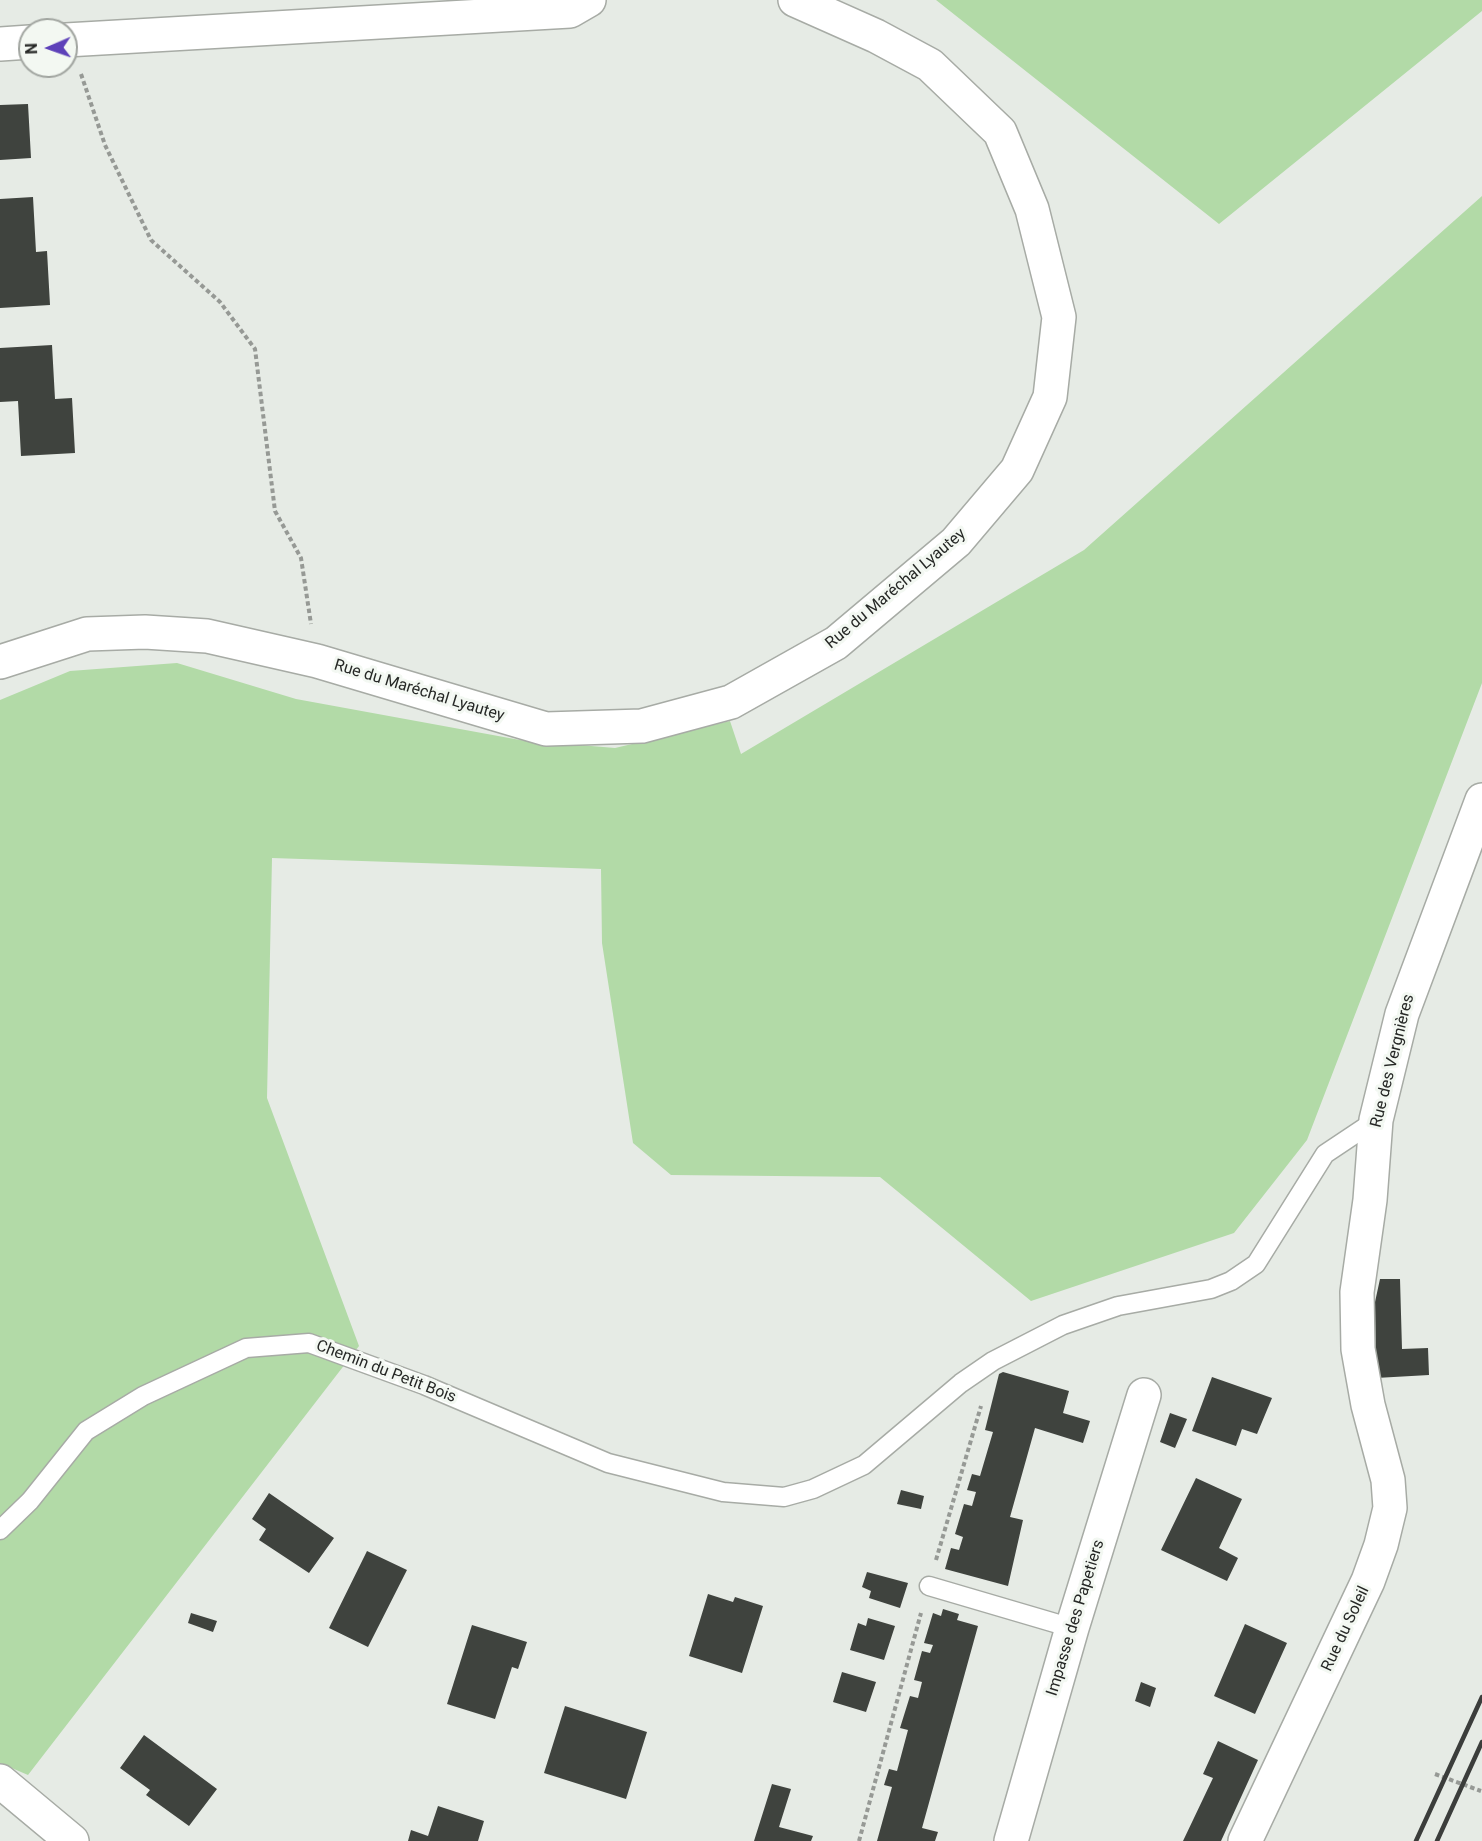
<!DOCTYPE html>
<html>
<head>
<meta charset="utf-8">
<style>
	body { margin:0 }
	#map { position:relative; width:1482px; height:1841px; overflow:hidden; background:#e6ebe5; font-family:Roboto,sans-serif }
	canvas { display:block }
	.north { position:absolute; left:18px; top:18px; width:60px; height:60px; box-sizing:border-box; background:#f3f8f2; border:2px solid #a1a5a0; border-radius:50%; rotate:268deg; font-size:16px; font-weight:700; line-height:24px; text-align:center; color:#262826 }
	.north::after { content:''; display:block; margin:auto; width:21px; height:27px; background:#5d41b9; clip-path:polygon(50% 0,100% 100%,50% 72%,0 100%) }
</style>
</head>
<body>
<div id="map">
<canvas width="1482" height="1841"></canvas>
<div class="north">N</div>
</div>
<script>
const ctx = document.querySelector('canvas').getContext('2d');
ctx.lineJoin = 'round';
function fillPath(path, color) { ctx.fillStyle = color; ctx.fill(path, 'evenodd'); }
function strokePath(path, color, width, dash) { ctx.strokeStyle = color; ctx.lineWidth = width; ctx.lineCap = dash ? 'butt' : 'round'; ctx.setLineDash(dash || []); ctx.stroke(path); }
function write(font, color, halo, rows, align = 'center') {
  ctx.font = font + ' Roboto,sans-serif'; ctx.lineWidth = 6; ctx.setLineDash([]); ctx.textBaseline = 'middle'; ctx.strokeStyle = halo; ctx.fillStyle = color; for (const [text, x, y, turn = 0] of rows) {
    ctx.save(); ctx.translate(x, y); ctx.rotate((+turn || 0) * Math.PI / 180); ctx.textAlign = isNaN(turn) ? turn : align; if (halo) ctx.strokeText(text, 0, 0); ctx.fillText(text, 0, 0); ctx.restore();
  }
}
const green = new Path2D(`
	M936,0H1482V11L1219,224Z
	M1482,196V683L1307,1140L1234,1233L1031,1301L880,1177L671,1175L633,1143L602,943L601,869L272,858L267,1098L359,1346L28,1775L0,1763V700L70,671L177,663L296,699L520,740L615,748L730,721L741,754L1084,550Z`);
const building = new Path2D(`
	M28,104L31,158L0,160V105Z
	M33,197L36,252L47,251L50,305L0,308V199Z
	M52,345L55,399L72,398L75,453L21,456L18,401L0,402V348Z
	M1380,1279H1400L1402,1349L1428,1348L1429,1375L1376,1378L1375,1302Z
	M1003,1372L1069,1391L1063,1413L1090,1421L1083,1443L1035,1428L1010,1517L1023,1520L1008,1586L945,1569L951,1548L959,1550L963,1537L955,1534L964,1504L972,1506L976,1492L967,1490L972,1474L980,1476L993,1432L985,1430L999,1374Z
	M1212,1377L1272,1398L1257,1434L1242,1429L1236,1446L1192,1431Z
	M1170,1413L1187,1419L1175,1448L1160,1442Z
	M1196,1478L1242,1499L1219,1548L1238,1558L1227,1581L1161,1550Z
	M901,1490L924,1496L921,1509L897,1504Z
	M269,1493L334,1538L309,1573L259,1540L266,1529L252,1519Z
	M367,1551L407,1570L368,1647L329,1628Z
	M867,1572L908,1583L900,1608L869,1598L871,1591L862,1587Z
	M708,1594L733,1602L735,1597L763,1606L742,1673L689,1656Z
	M943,1609L959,1614L957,1620L978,1626L922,1828L938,1832L935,1841H877L892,1787L884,1785L889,1769L897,1771L908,1730L900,1728L910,1696L918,1698L922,1682L914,1680L922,1651L930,1653L933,1645L924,1643L933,1613L941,1616Z
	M191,1613L217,1621L213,1632L188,1623Z
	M868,1618L895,1626L884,1660L850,1650L858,1623L866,1626Z
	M1245,1624L1287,1643L1255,1714L1214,1696Z
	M472,1625L527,1642L518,1669L512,1667L495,1719L447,1704Z
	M842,1672L876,1682L866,1712L833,1702Z
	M1141,1682L1156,1688L1150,1707L1135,1701Z
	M565,1706L647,1732L626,1799L544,1773Z
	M144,1735L217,1789L189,1826L146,1795L150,1790L120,1768Z
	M1218,1741L1258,1760L1221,1841H1183L1213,1778L1203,1774Z
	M772,1784L791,1789L779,1827L813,1836L811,1841H754Z
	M438,1806L484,1821L478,1841H408L411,1830L428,1836Z`);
const path = new Path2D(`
	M81,74L105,145L151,240L220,302L255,349L275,511L301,558L311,624
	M936,1560L981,1406
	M1435,1774L1481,1791
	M859,1841L921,1613`);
const lane = new Path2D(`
	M0,1530L30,1501L86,1431L143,1396L246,1348L309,1343L424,1385L608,1463L723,1492L784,1497L813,1489L864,1465L961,1383L993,1361L1063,1325L1118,1306L1211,1289L1231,1281L1256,1264L1325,1154L1376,1120
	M929,1586L1072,1628`);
const street = new Path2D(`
	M66,40L570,11L589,0
	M0,44L30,42
	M0,662L87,634L145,632L207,636L317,661L546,729L642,726L731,702L836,643L956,542L1017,470L1050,397L1059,317L1032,209L1000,132L930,65L876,36L795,0
	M0,1781L72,1841
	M1011,1841L1072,1628L1144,1395
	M1245,1841L1368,1581L1381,1545L1390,1508L1388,1480L1368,1405L1358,1349L1357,1292L1370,1200L1376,1120L1402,1014L1482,800`);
const rail = new Path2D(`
	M1416,1841L1482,1697
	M1437,1841L1482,1742`);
const streetNames = [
	["Rue du Maréchal Lyautey",896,589,-40],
	["Rue du Maréchal Lyautey",419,691,17],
	["Rue des Vergnières",1393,1061,-76],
	["Chemin du Petit Bois",386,1372,21],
	["Impasse des Papetiers",1076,1618,-73],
	["Rue du Soleil",1346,1629,-65]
];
fillPath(green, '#b2daa7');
fillPath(building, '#3f433e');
strokePath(lane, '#a7aba5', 21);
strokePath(street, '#a7aba5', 36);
strokePath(path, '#969995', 4, [4.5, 3]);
strokePath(lane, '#fff', 18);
strokePath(street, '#fff', 33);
strokePath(rail, '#3b3d3b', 4.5);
write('16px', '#262826', '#f3f8f2', streetNames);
</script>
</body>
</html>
